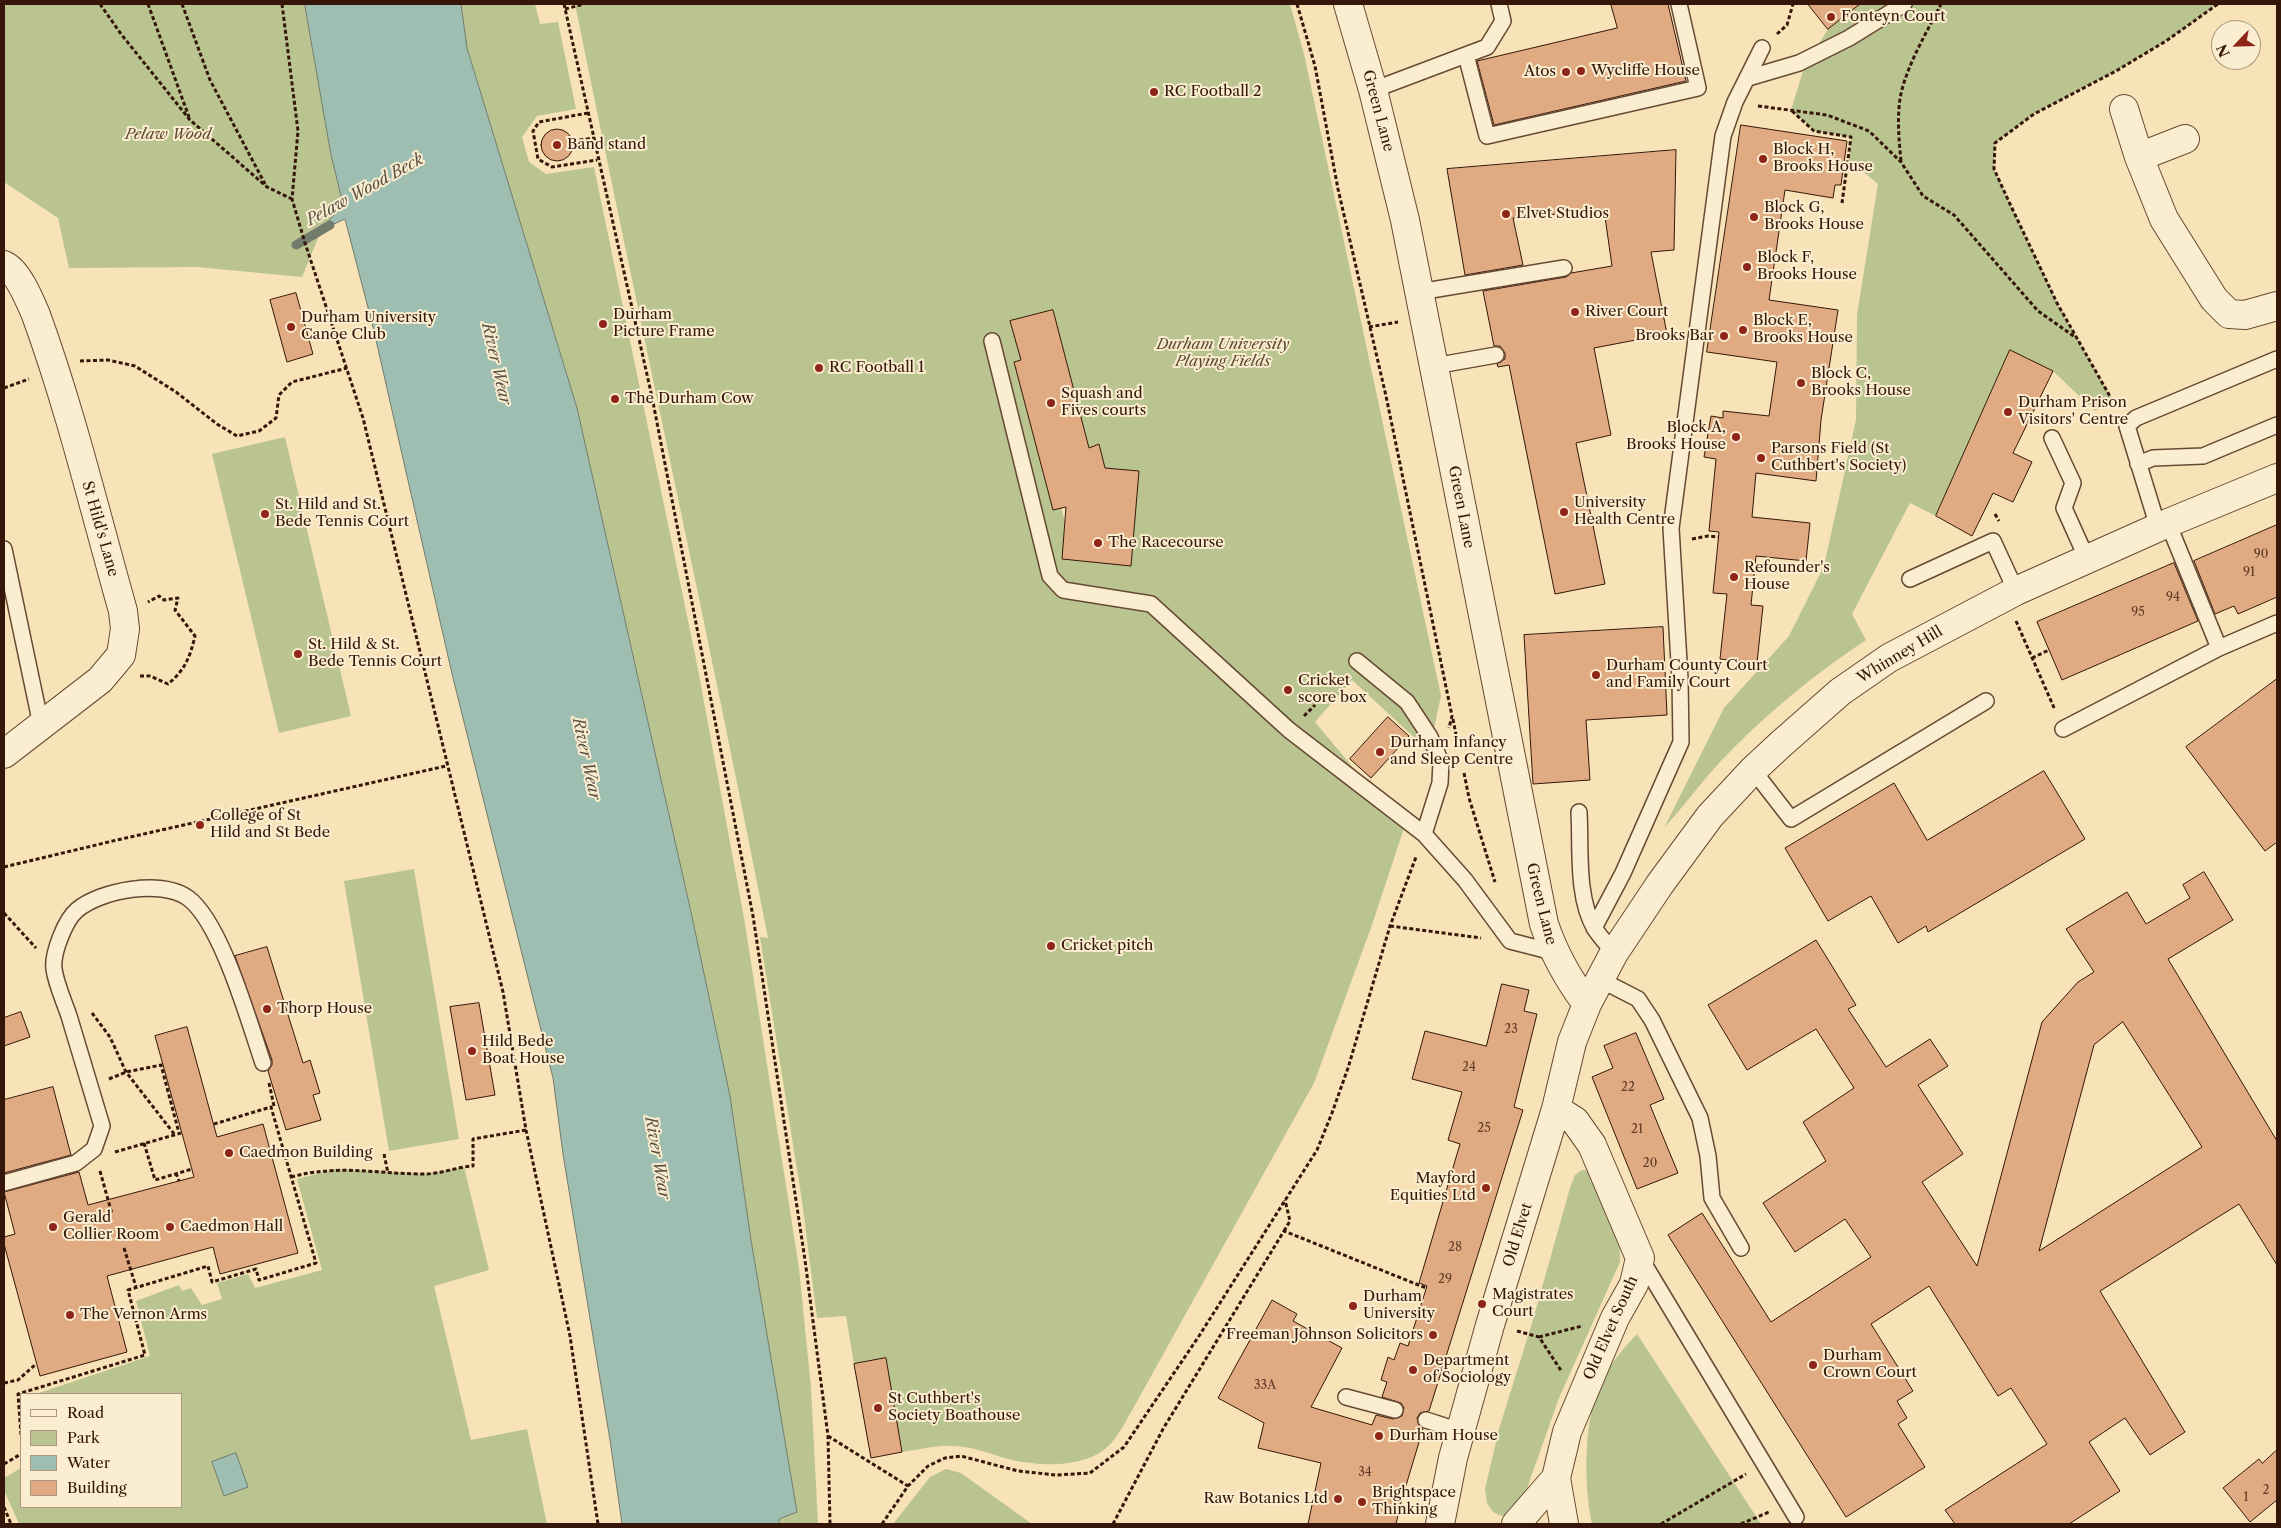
<!DOCTYPE html>
<html>
<head>
<meta charset="utf-8">
<style>
	body { margin:0 }
	#map { position:relative; width:2281px; height:1528px; overflow:hidden; background:#f7e3b7; font-family:"Libre Caslon Text",serif }
	canvas { display:block }
	.frame { position:absolute; inset:0; border:5px solid #351608; pointer-events:none }
	.legend { position:absolute; left:20px; top:1393px; width:162px; height:115px; box-sizing:border-box; background:#faedd0; border:1px solid #ab9780; margin:0; padding:6px 9px; list-style:none; font-size:15px; color:#351608 }
	.legend li { display:flex; align-items:center; gap:10px; height:25px }
	.legend b { width:25px; border:1px solid #ab9780 }
	.north { position:absolute; left:2211px; top:20px; width:50px; height:50px; box-sizing:border-box; background:#faedd0; border:1px solid #ab9780; border-radius:50%; rotate:246deg; font-size:14px; font-weight:700; line-height:20px; text-align:center; color:#351608 }
	.north::after { content:''; display:block; margin:auto; width:18px; height:22px; background:#8f2418; clip-path:polygon(50% 0,100% 100%,50% 72%,0 100%) }
</style>
</head>
<body>
<div id="map">
<canvas width="2281" height="1528"></canvas>
<div class="frame"></div>
<ul class="legend">
<li><b style="height:6px;background:#faedd0"></b>Road</li>
<li><b style="height:14px;background:#b9c491"></b>Park</li>
<li><b style="height:14px;background:#9dbeb0"></b>Water</li>
<li><b style="height:14px;background:#e0ab82"></b>Building</li>
</ul>
<div class="north">N</div>
</div>
<script>
const ctx = document.querySelector('canvas').getContext('2d');
ctx.lineJoin = 'round';
function fillPath(path, color) { ctx.fillStyle = color; ctx.fill(path, 'evenodd'); }
function strokePath(path, color, width, dash) { ctx.strokeStyle = color; ctx.lineWidth = width; ctx.lineCap = dash ? 'butt' : 'round'; ctx.setLineDash(dash || []); ctx.stroke(path); }
function write(font, color, halo, rows, align = 'center') {
  ctx.font = font + ' "Libre Caslon Text",serif'; ctx.lineWidth = 4; ctx.setLineDash([]); ctx.textBaseline = 'middle'; ctx.strokeStyle = halo; ctx.fillStyle = color; for (const [text, x, y, turn = 0] of rows) {
    ctx.save(); ctx.translate(x, y); ctx.rotate((+turn || 0) * Math.PI / 180); ctx.textAlign = isNaN(turn) ? turn : align; if (halo) ctx.strokeText(text, 0, 0); ctx.fillText(text, 0, 0); ctx.restore();
  }
}
const green = new Path2D(`
	M4,4H305L331,155L343,204L321,231L302,277L197,267L69,268L58,218L4,182Z
	M461,4H535L540,24L558,22L576,109L537,116L522,137L529,162L546,174L594,167L697,664L744,918L799,1268L811,1388L818,1524H779L778,1519L797,1512L751,1240L730,1096L691,912L577,408L467,48Z
	M575,4H1290L1304,54L1441,696L1429,751L1352,680L1315,722L1361,777L1409,813L1372,925L1314,1083L1130,1414C1123,1426 1116,1440 1105,1449C1081,1468 1040,1466 1012,1460C992,1455 973,1446 952,1446C936,1445 918,1450 902,1452L886,1358L854,1364L846,1316L817,1318L802,1201L760,937L768,938C707,626 638,315 575,4ZM1053,310L1089,448L1099,445L1105,468L1139,472L1131,565L1062,559L1065,521L1061,508L1053,510L1014,362L1021,360L1011,321Z
	M1860,4H2218L2166,41L2116,71L2034,114L1995,143L1994,169L2010,204L2057,303L2113,401L2095,411L2053,371L2010,351L1936,516L1910,503L1852,614L1866,640C1812,676 1763,716 1719,763C1700,784 1683,807 1664,828L1724,708L1789,636L1824,566L1856,420L1857,315L1878,184L1849,160L1851,137L1814,131L1791,110L1803,71L1828,29Z
	M285,437L351,716L279,733L212,454Z
	M414,869L459,1139L389,1151L344,881Z
	M464,1167L489,1270L434,1286L471,1440L527,1429L547,1524H19L4,1490V1478L21,1468V1507H181V1394H36L150,1356L136,1301L179,1285L182,1291L191,1288L202,1305L222,1299L217,1283L248,1274L255,1288L322,1270L297,1179L335,1169L427,1174Z
	M1582,1170L1590,1171C1601,1197 1623,1234 1620,1262L1559,1398L1524,1497L1510,1513L1502,1516L1493,1512L1487,1503L1485,1489L1499,1429L1532,1323L1570,1188L1575,1175Z
	M1637,1334L1761,1524H1592C1584,1487 1584,1431 1596,1394C1604,1371 1621,1351 1637,1334Z
	M946,1469L961,1473L1032,1524H893L930,1477Z`);
const water = new Path2D(`
	M305,4H461L467,48L577,408L691,912L730,1096L751,1240L797,1512L779,1519V1524H622L610,1440L563,1154L553,1078L453,678L373,327L345,219L321,230L343,204L331,155Z
	M236,1453L248,1487L224,1496L212,1462Z`);
const stream = new Path2D(`
	M296,245L330,225`);
const building = new Path2D(`
	M1611,4H1668L1686,81L1494,125L1477,61L1617,28Z
	M1808,4H1860L1828,29Z
	M1741,125L1847,141L1841,185H1835L1833,198L1785,190L1769,300L1838,310L1821,420L1816,481L1756,473L1752,517L1810,523L1806,561L1756,556L1751,605L1763,606L1757,663L1720,659L1727,594L1713,593L1719,532L1709,531L1716,459L1704,457L1711,416L1723,418V411L1769,416L1777,362L1707,352Z
	M541 145a16 16 0 1 1 32 0a16 16 0 1 1-32 0Z
	M1676,150L1674,250L1651,252L1667,334L1594,348L1611,435L1576,443L1605,584L1555,594L1509,365L1498,367L1497,364L1505,359V353L1500,346H1494L1483,291L1566,277L1571,273L1612,266L1604,210L1513,218L1523,265L1465,275L1447,169Z
	M296,293L313,354L287,362L270,300Z
	M1053,310L1089,448L1099,444L1105,468L1139,471L1131,566L1062,559L1066,507L1053,510L1014,362L1021,360L1010,321Z
	M2010,350L2053,371L2013,453L2032,462L2013,502L1993,493L1972,536L1936,516Z
	M2277,525V597L2238,614L2234,606L2215,614L2194,561Z
	M2174,563L2198,621L2062,680L2037,622Z
	M1663,627L1667,715L1586,720L1590,780L1533,784L1524,635Z
	M2277,679V842L2265,851L2186,747Z
	M1388,717L1409,736L1371,778L1350,759Z
	M2044,771L2085,839L1928,932L1926,926L1898,943L1871,896L1828,921L1785,848L1894,783L1927,840Z
	M2204,872L2233,920L2168,959L2277,1141V1265L2239,1204L2100,1291L2185,1432L2150,1455L2125,1418L2089,1442L2120,1491L2069,1524H1955L1945,1510L2047,1444L2011,1388L1998,1396L1929,1286L1871,1324L1913,1391L1897,1401L1907,1418L1898,1424L1925,1467L1846,1517L1668,1235L1702,1213L1771,1322L1871,1257L1845,1219L1795,1252L1763,1203L1826,1161L1803,1122L1854,1088L1816,1029L1747,1070L1708,1005L1816,940L1856,1005L1848,1009L1886,1067L1930,1039L1948,1066L1918,1085L1963,1154L1922,1182L1977,1266L2042,1022L2078,982L2094,972L2066,929L2127,892L2146,924L2190,898L2183,885ZM2123,1022L2202,1147L2039,1251L2094,1045Z
	M267,947L303,1063L310,1060L320,1093L313,1095L321,1120L286,1130L268,1071L272,1065V1060L235,956Z
	M1502,984L1529,990L1524,1011L1537,1014L1514,1107L1523,1110L1429,1411L1420,1413L1417,1418L1419,1426L1423,1429L1401,1502L1396,1524H1308L1321,1463L1258,1448L1264,1423L1218,1398L1272,1300L1297,1314L1293,1321L1342,1348L1311,1407L1372,1425L1376,1415L1393,1419L1402,1416L1404,1408L1401,1403L1382,1397L1387,1382L1381,1380L1388,1357L1394,1360L1400,1343L1408,1346L1427,1286L1419,1283L1460,1144L1448,1140L1462,1092L1412,1079L1425,1031L1486,1046Z
	M479,1003L495,1095L466,1100L450,1007Z
	M21,1012L30,1037L4,1046V1018Z
	M187,1027L217,1137L263,1124L298,1253L220,1274L213,1247L107,1276L127,1352L40,1376L4,1244V1237L15,1234L4,1192L79,1172L88,1205L194,1177L155,1036Z
	M1636,1033L1664,1099L1650,1105L1678,1173L1637,1189L1592,1077L1613,1068L1604,1046Z
	M53,1087L71,1155L4,1173V1100Z
	M886,1358L902,1452L871,1458L854,1364Z
	M2277,1450V1500L2250,1522L2223,1488L2259,1459L2262,1463Z`);
const path = new Path2D(`
	M100,4L121,34L190,120L267,187L292,199
	M148,4L189,117
	M182,4L210,80L265,184
	M282,4L298,131L292,199L305,243L363,418L503,992L526,1130L570,1336L598,1524
	M564,4L652,397L753,916L805,1260L828,1436L830,1524
	M1297,4L1315,66L1338,189L1386,396L1452,716L1449,728
	M565,9L584,4
	M1777,34L1787,25L1793,4
	M1758,106L1827,115L1869,131L1901,162L1923,196L1954,215L2038,311L2075,337
	M1792,111L1814,131L1851,137L1842,203
	M588,113L539,122L533,131L538,159L552,167L597,160
	M573,141L594,138
	M1901,161C1899,140 1897,120 1900,99C1905,68 1927,32 1941,4
	M1369,327L1398,322
	M80,361L108,360L135,366L176,392L217,424L237,436L259,431L276,418L279,395L292,382L347,368
	M4,388L29,379
	M2116,407L2057,303L2010,204L1994,169L1995,143L2034,114L2116,71L2166,41L2218,4
	M1995,514L1999,521
	M1692,539L1708,536L1719,537
	M2016,621L2055,710
	M2032,658L2049,650
	M140,676H150L168,684C185,670 190,657 195,636L175,610L178,598L164,600L159,596L148,602
	M1304,716L1315,705
	M1453,719L1457,740
	M1464,773L1469,798L1495,882
	M4,867L117,840L446,766
	M4,913L36,948
	M1390,926L1481,938
	M92,1013L110,1037L126,1072L175,1135
	M109,1079L126,1072L161,1065L179,1133
	M269,1083L274,1106L271,1107
	M144,1143L155,1180L192,1169
	M115,1152L181,1133
	M384,1154L388,1173
	M100,1171L112,1214
	M176,1173L179,1181
	M291,1177C338,1164 377,1174 424,1174C440,1174 457,1167 473,1166V1139L526,1130
	M1284,1231L1290,1221L1285,1200
	M124,1248L136,1287
	M1517,1331L1539,1337L1562,1372
	M1539,1337L1582,1326
	M4,1383L18,1380L36,1364
	M21,1435L18,1394L145,1355L128,1290L208,1266L212,1282L256,1269L259,1280L316,1263L271,1107L214,1124
	M828,1436L908,1486
	M4,1464L21,1454
	M4,1507L11,1524
	M882,1524L908,1486L928,1466L945,1458L961,1456L1018,1471L1056,1475L1090,1473L1124,1447L1199,1336L1317,1150L1332,1113L1348,1068L1390,926L1416,857
	M1113,1524L1163,1429L1284,1231L1426,1288
	M1661,1524L1746,1474
	M1741,1524L1769,1512`);
const lane = new Path2D(`
	M1466,55L1487,136L1698,88L1679,4
	M1748,78L1799,63L1849,38L1904,4
	M1373,90L1487,47L1503,21L1499,4
	M1419,292L1564,268
	M992,341L1050,576L1063,590L1151,604L1289,730L1424,834L1465,880L1510,941L1553,952
	M1434,366L1496,355
	M2052,438L2073,483L2064,508L2087,559
	M2138,464L2153,458L2203,456L2277,425
	M2168,523L2219,648
	M2158,527L2127,426L2136,418L2277,359
	M4,549L41,725
	M1910,579L1993,541L2016,591
	M1357,661L1407,702L1430,737L1441,762L1440,783L1424,834
	M2063,729L2219,648L2277,623
	M1753,770L1791,819L1986,701
	M1579,812C1581,847 1576,898 1595,929C1600,937 1608,945 1614,953
	M1594,928L1623,873L1681,742L1680,679L1671,528L1723,136L1735,102L1762,48
	M1599,979L1638,999L1652,1020L1700,1118L1708,1156L1712,1198L1741,1248
	M4,1183L76,1163L94,1149L102,1126C91,1089 80,1053 69,1016C64,1001 56,984 54,969C52,954 65,920 77,910C101,890 161,879 188,898C221,922 249,1022 263,1063
	M1641,1259L1796,1517
	M1346,1397L1395,1410
	M1426,1420L1460,1431`);
const street = new Path2D(`
	M1348,4L1373,90L1405,220L1544,924C1554,954 1568,979 1587,1004
	M2124,109L2139,157L2164,219L2214,299L2229,314L2245,315L2277,306
	M2139,157L2185,139
	M4,265C18,271 30,301 36,315C71,411 95,512 123,611L125,629L121,655L100,680L4,754
	M1556,1109L1575,1121L1592,1145L1640,1258L1634,1284L1615,1318L1567,1432L1556,1478L1564,1524
	M1440,1524L1453,1458L1490,1325L1556,1109L1572,1042L1587,1004L1614,953L1660,884L1710,816L1753,770L1781,744L1840,692L1889,658L2016,591L2168,523L2277,478
	M1516,1524L1556,1478`);
const markers = [
	[1831,17,5,"#8f2418"],
	[1581,71,5,"#8f2418"],
	[1566,72,5,"#8f2418"],
	[1154,92,5,"#8f2418"],
	[557,145,5,"#8f2418"],
	[1763,159,5,"#8f2418"],
	[1506,214,5,"#8f2418"],
	[1754,217,5,"#8f2418"],
	[1747,267,5,"#8f2418"],
	[1575,312,5,"#8f2418"],
	[603,324,5,"#8f2418"],
	[291,327,5,"#8f2418"],
	[1743,330,5,"#8f2418"],
	[1724,336,5,"#8f2418"],
	[819,368,5,"#8f2418"],
	[1801,383,5,"#8f2418"],
	[615,399,5,"#8f2418"],
	[1051,403,5,"#8f2418"],
	[2008,412,5,"#8f2418"],
	[1736,437,5,"#8f2418"],
	[1761,458,5,"#8f2418"],
	[1564,512,5,"#8f2418"],
	[265,514,5,"#8f2418"],
	[1098,543,5,"#8f2418"],
	[1734,577,5,"#8f2418"],
	[298,654,5,"#8f2418"],
	[1596,675,5,"#8f2418"],
	[1288,690,5,"#8f2418"],
	[1380,752,5,"#8f2418"],
	[200,825,5,"#8f2418"],
	[1051,946,5,"#8f2418"],
	[267,1009,5,"#8f2418"],
	[472,1051,5,"#8f2418"],
	[229,1153,5,"#8f2418"],
	[1486,1188,5,"#8f2418"],
	[53,1227,5,"#8f2418"],
	[170,1227,5,"#8f2418"],
	[1482,1304,5,"#8f2418"],
	[1353,1306,5,"#8f2418"],
	[70,1315,5,"#8f2418"],
	[1433,1335,5,"#8f2418"],
	[1813,1365,5,"#8f2418"],
	[1413,1370,5,"#8f2418"],
	[878,1408,5,"#8f2418"],
	[1379,1436,5,"#8f2418"],
	[1338,1499,5,"#8f2418"],
	[1362,1502,5,"#8f2418"]
];
const numberNames = [
	["90",2261,555],
	["91",2249,573],
	["94",2173,598],
	["95",2138,613],
	["23",1511,1030],
	["24",1469,1068],
	["22",1628,1088],
	["25",1484,1129],
	["21",1637,1130],
	["20",1650,1164],
	["28",1455,1248],
	["29",1445,1280],
	["33A",1265,1386],
	["34",1365,1473],
	["2",2266,1491],
	["1",2246,1498]
];
const poiNames = [
	["Fonteyn Court",1841,17],
	["Wycliffe House",1591,71],
	["Atos",1556,72,"right"],
	["RC Football 2",1164,92],
	["Band stand",567,145],
	["Block H,",1773,150],
	["Brooks House",1773,167],
	["Block G,",1764,208],
	["Brooks House",1764,225],
	["Elvet Studios",1516,214],
	["Block F,",1757,258],
	["Brooks House",1757,275],
	["River Court",1585,312],
	["Durham",613,315],
	["Picture Frame",613,332],
	["Durham University",301,318],
	["Canoe Club",301,335],
	["Block E,",1753,321],
	["Brooks House",1753,338],
	["Brooks Bar",1714,336,"right"],
	["RC Football 1",829,368],
	["Block C,",1811,374],
	["Brooks House",1811,391],
	["Squash and",1061,394],
	["Fives courts",1061,411],
	["The Durham Cow",625,399],
	["Durham Prison",2018,403],
	["Visitors' Centre",2018,420],
	["Block A,",1726,428,"right"],
	["Brooks House",1726,445,"right"],
	["Parsons Field (St",1771,449],
	["Cuthbert's Society)",1771,466],
	["University",1574,503],
	["Health Centre",1574,520],
	["St. Hild and St.",275,505],
	["Bede Tennis Court",275,522],
	["The Racecourse",1108,543],
	["Refounder's",1744,568],
	["House",1744,585],
	["St. Hild & St.",308,645],
	["Bede Tennis Court",308,662],
	["Durham County Court",1606,666],
	["and Family Court",1606,683],
	["Cricket",1298,681],
	["score box",1298,698],
	["Durham Infancy",1390,743],
	["and Sleep Centre",1390,760],
	["College of St",210,816],
	["Hild and St Bede",210,833],
	["Cricket pitch",1061,946],
	["Thorp House",277,1009],
	["Hild Bede",482,1042],
	["Boat House",482,1059],
	["Caedmon Building",239,1153],
	["Mayford",1476,1179,"right"],
	["Equities Ltd",1476,1196,"right"],
	["Gerald",63,1218],
	["Collier Room",63,1235],
	["Caedmon Hall",180,1227],
	["Magistrates",1492,1295],
	["Court",1492,1312],
	["Durham",1363,1297],
	["University",1363,1314],
	["The Vernon Arms",80,1315],
	["Freeman Johnson Solicitors",1423,1335,"right"],
	["Durham",1823,1356],
	["Crown Court",1823,1373],
	["Department",1423,1361],
	["of Sociology",1423,1378],
	["St Cuthbert's",888,1399],
	["Society Boathouse",888,1416],
	["Durham House",1389,1436],
	["Brightspace",1372,1493],
	["Thinking",1372,1510],
	["Raw Botanics Ltd",1328,1499,"right"]
];
const streetNames = [
	["Green Lane",1378,111,75],
	["Green Lane",1461,507,79],
	["St Hild's Lane",100,529,74],
	["Whinney Hill",1900,655,-31],
	["Green Lane",1541,904,76],
	["Old Elvet",1518,1235,-73],
	["Old Elvet South",1611,1328,-66]
];
const parkNames = [
	["Pelaw Wood",168,135],
	["Durham University",1223,345],
	["Playing Fields",1223,362]
];
const waterNames = [
	["Pelaw Wood Beck",365,190,-29],
	["River Wear",496,364,77],
	["River Wear",586,759,78],
	["River Wear",657,1158,80]
];
fillPath(green, '#b9c491');
fillPath(water, '#9dbeb0');
strokePath(water, '#737b6d', 1);
strokePath(stream, '#737b6d', 9);
fillPath(building, '#e0ab82');
strokePath(building, '#351608', 1);
strokePath(lane, '#664934', 18);
strokePath(street, '#664934', 30);
strokePath(path, '#351608', 3, [4, 2.5]);
strokePath(lane, '#faedd0', 15);
strokePath(street, '#faedd0', 28);
for (const [x, y, r, color] of markers) { const dot = new Path2D(); dot.arc(x, y, r, 0, 2 * Math.PI); ctx.fillStyle = color; ctx.fill(dot); strokePath(dot, '#faedd0', 2); }
write('12px', '#603b26', null, numberNames);
write('15px', '#351608', '#faedd0', poiNames, 'left');
write('15px', '#351608', '#faedd0', streetNames);
write('italic 15px', '#5d4a31', '#faedd0', parkNames);
write('italic 16px', '#595143', '#faedd0', waterNames);
</script>
</body>
</html>
